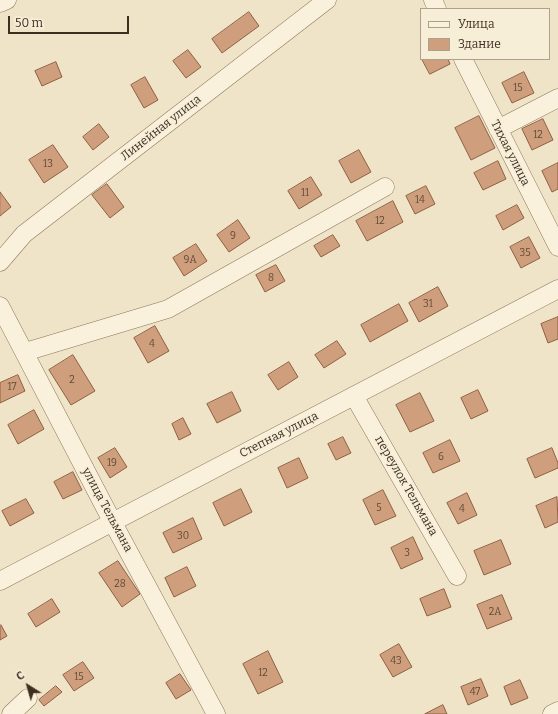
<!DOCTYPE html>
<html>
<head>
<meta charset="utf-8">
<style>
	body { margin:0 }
	#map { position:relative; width:558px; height:714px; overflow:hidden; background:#f0e4c8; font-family:Bitter,serif }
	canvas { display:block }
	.legend { position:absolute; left:420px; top:8px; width:130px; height:52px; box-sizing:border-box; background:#f7eed8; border:1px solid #ada18e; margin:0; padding:5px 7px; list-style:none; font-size:12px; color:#3d2e20 }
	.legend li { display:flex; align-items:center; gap:8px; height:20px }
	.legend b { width:20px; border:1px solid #ada18e }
	.north { position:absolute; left:8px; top:666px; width:40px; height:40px; -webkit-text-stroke:3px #f7eed8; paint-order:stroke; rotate:323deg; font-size:11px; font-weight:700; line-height:16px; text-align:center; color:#3d2e20 }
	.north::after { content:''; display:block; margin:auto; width:14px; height:18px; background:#3d2e20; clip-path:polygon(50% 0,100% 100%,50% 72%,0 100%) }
	.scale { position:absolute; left:8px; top:16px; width:121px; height:18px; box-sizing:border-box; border:2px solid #3d2e20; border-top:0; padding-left:5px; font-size:12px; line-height:14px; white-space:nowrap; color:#3d2e20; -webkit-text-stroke:3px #f7eed8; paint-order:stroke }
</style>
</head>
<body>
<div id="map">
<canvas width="558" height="714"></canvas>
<ul class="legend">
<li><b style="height:5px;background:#faf1dc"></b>Улица</li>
<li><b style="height:11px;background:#cf9f7d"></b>Здание</li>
</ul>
<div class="north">С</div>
<div class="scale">50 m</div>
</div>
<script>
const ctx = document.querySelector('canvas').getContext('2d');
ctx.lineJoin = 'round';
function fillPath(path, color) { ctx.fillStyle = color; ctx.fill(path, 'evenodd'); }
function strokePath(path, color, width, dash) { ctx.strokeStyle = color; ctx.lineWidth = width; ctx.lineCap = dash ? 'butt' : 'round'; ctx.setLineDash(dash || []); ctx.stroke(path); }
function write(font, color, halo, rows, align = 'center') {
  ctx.font = font + ' Bitter,serif'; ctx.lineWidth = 4; ctx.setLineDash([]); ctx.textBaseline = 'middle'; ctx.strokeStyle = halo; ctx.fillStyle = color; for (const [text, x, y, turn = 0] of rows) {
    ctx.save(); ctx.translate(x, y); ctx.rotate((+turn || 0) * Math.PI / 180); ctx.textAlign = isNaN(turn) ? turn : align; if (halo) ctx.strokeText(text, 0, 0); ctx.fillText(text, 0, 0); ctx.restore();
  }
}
const building = new Path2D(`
	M249,12L259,26L222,53L212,39Z
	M188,50L201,67L186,78L173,61Z
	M422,59H448L450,64L430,74Z
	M56,62L62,77L42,86L35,71Z
	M524,72L534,93L512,103L502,83Z
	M145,77L158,100L144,108L131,85Z
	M479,116L495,148L471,160L455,128Z
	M543,119L553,140L532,150L522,129Z
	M99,124L109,137L93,150L83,137Z
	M53,145L68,167L44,183L29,160Z
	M359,150L371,172L351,183L339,161Z
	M498,161L506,179L483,190L474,173Z
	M558,163V189L552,192L542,171Z
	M311,177L322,195L299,209L288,191Z
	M107,184L124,207L110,218L92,195Z
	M426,186L435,204L415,214L406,196Z
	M0,192L11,207L0,216Z
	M393,201L403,222L367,241L356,221Z
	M517,205L524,218L503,230L496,216Z
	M238,220L250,238L229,252L217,235Z
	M333,235L340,246L321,257L314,246Z
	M529,237L540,258L521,268L510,247Z
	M196,244L207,261L184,276L173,258Z
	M276,265L285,281L265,292L256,275Z
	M438,287L448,306L419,322L409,303Z
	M399,304L408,321L370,342L361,325Z
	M558,317V339L548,343L541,324Z
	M155,326L169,351L148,363L134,338Z
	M337,341L346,354L324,368L315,355Z
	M73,355L95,391L71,405L49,370Z
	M289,362L298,377L278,390L268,375Z
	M18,375L25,391L0,403V383Z
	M478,390L488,411L471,419L461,398Z
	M232,392L241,411L217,423L207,404Z
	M420,393L434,421L410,432L396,405Z
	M34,410L44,429L18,444L8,425Z
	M183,418L191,434L179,440L172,424Z
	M343,437L351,453L336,460L328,444Z
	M450,440L460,461L433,473L423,453Z
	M115,448L127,467L110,478L98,458Z
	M552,448L558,463V468L535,478L527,459Z
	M299,458L308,478L287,488L278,468Z
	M73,472L82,490L63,499L54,482Z
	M241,489L252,512L224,526L213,503Z
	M383,490L396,516L375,525L363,500Z
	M467,493L477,515L458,524L447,503Z
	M557,497L558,522L545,528L536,506Z
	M26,499L34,513L10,526L2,511Z
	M193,518L202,539L173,553L163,533Z
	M413,537L423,559L401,569L391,548Z
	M501,540L511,564L484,575L474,551Z
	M118,561L140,594L122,607L99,573Z
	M187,567L196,586L174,597L165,578Z
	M444,589L451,607L427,616L420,599Z
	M502,595L512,619L487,629L477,605Z
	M52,599L60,612L36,627L28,614Z
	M1,625L7,636L0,640V626Z
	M399,644L412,667L393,677L380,655Z
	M268,651L283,682L258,694L243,664Z
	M83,662L94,678L74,691L63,675Z
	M180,674L191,690L176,699L166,683Z
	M481,679L488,696L468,705L461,687Z
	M520,680L528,698L511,705L504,687Z
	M56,686L62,692L44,706L39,700Z
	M443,705L447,714H425Z`);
const minor = new Path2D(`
	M433,0L437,9
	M0,3L7,0
	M463,59L558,247
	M498,129L558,98
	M0,262L24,234L327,0
	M0,306L112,521L216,714
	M25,352L168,309L385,187
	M354,396L457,576
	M0,581L558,289
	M11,714L28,698
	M552,714L558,711`);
const numberNames = [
	["15",518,88],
	["12",538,135],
	["13",48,164],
	["11",305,193],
	["14",420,200],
	["12",380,221],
	["9",233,236],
	["35",525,253],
	["9А",190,260],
	["8",271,278],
	["31",428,304],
	["4",152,344],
	["2",72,380],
	["17",12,387],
	["6",441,457],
	["19",112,463],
	["5",379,508],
	["4",462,509],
	["30",183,536],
	["3",407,553],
	["28",120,584],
	["2А",495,612],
	["43",396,661],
	["12",263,673],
	["15",79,677],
	["47",475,692]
];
const streetNames = [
	["Линейная улица",161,128,-38],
	["Тихая улица",510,153,63],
	["Степная улица",279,435,-27],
	["переулок Тельмана",406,486,60],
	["улица Тельмана",107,510,62]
];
fillPath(building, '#cf9f7d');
strokePath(building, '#8d5f41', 1);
strokePath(minor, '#8d765c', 19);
strokePath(minor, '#faf1dc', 18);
write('10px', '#624a37', null, numberNames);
write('12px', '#3d2e20', '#f7eed8', streetNames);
</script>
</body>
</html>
